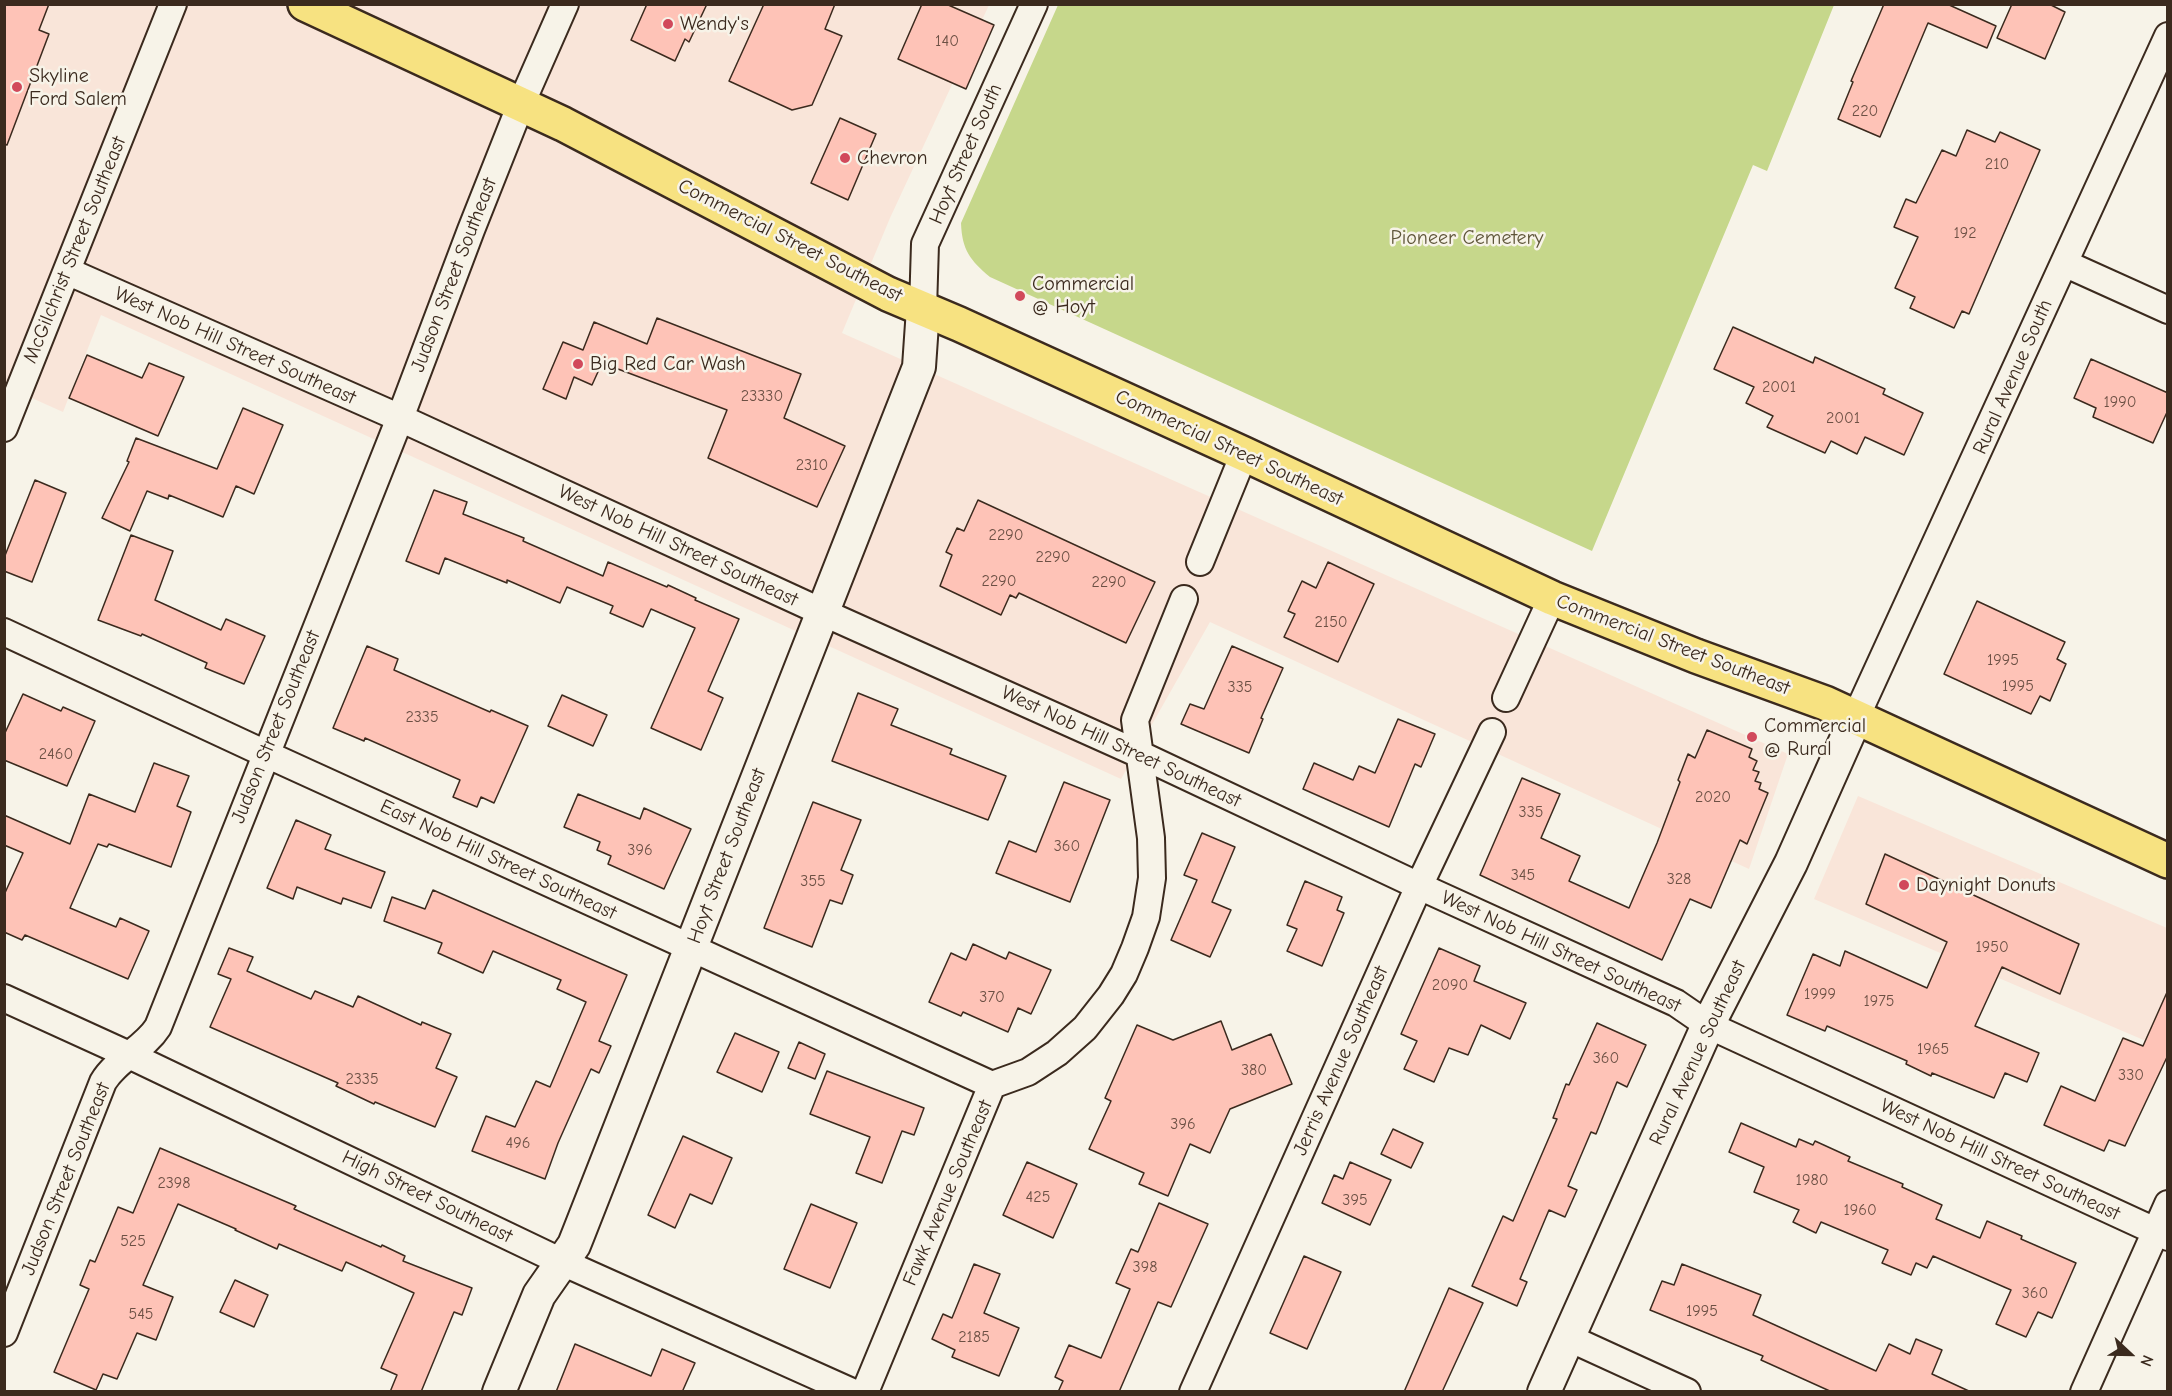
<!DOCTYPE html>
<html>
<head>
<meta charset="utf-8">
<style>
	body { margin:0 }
	#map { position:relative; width:2172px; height:1396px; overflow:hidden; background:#f7f3e8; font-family:"Comic Neue",sans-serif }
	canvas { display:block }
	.frame { position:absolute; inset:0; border:6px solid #3b2a1e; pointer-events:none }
	.north { position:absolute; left:2100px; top:1324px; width:60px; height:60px; -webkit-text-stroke:4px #f7f3e8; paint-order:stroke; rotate:112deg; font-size:16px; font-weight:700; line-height:24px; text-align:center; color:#3b2a1e }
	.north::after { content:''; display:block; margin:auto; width:21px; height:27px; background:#3b2a1e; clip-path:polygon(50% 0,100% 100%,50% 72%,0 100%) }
</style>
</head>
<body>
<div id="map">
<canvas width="2172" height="1396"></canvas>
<div class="frame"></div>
<div class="north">N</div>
</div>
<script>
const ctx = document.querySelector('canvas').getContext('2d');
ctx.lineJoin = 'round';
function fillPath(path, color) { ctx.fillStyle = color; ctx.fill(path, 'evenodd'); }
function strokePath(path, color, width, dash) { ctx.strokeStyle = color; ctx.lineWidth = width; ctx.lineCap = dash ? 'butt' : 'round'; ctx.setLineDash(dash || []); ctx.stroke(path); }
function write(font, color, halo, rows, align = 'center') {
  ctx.font = font + ' "Comic Neue",sans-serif'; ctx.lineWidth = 5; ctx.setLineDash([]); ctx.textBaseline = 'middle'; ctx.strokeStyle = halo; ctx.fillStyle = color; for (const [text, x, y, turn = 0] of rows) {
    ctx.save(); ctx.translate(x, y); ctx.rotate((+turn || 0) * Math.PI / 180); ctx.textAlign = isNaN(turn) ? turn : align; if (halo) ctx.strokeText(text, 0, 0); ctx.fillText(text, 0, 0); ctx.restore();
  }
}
const built = new Path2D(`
	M5,5H989L890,218L842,333L1788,754L1749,869L1210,622L1121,779L101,315L63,412L5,386Z
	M1858,796L2167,928V1050L1814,899Z`);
const green = new Path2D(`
	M1058,5V4L1834,5L1767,171L1753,165L1592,551L990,277C970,260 962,250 961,223Z`);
const building = new Path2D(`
	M4,4H49L39,30L49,34L7,145L4,144Z
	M647,4H707L689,42L685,39L675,61L631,40Z
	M764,4H835L825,29L842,36L812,105L792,110L729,81Z
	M922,4H946L994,25L966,89L898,59Z
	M1884,4H1947L1996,26L1987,48L1928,23L1880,137L1838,119L1853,82L1851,81Z
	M2012,4H2049L2065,12L2045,59L1997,38Z
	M840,118L876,134L848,200L811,183Z
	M1967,130L1995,142L2000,132L2040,150L1969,314L1962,311L1954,328L1910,308L1915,297L1895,288L1918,237L1894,227L1906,199L1916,203L1942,150L1956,156Z
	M657,318L801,374L784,418L845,446L817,507L708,458L727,410L602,363L592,385L574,377L566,399L543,389L563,342L583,350L594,322L647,344Z
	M1733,327L1813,363L1815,357L1885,389L1883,394L1923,413L1904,455L1865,437L1857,454L1831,441L1825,453L1767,427L1773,416L1746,403L1754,387L1714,369Z
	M87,355L142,378L149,363L184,377L158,436L69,398Z
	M2091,359L2168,393V410L2153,443L2093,417L2096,408L2074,398Z
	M243,408L283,425L254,494L236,486L223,517L169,495L168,499L147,491L130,531L102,518L129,462L127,461L136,438L217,469Z
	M35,480L66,493L32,582L4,571V558Z
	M434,490L467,502L463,514L524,538L523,541L603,576L608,562L667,587L668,585L696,598L695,600L739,619L708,691L723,698L701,750L651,728L695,628L651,609L643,627L610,613L613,606L567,587L560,603L507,580V583L445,558L439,574L406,561Z
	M978,500L1155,582L1126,643L1019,593L1016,598L1010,595L1001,615L940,586L952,555L946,552L957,528L964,531Z
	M131,535L173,551L155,600L221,630L226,619L265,636L244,684L205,668L207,663L142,634L141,636L98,620Z
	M1328,562L1374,584L1338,662L1284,637L1295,614L1288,611L1302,581L1316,588Z
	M1977,601L2065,642L2057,659L2066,664L2050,701L2040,696L2031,714L1944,674Z
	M367,646L398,659L394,670L490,712L491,710L528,726L494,803L481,797L477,807L453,797L460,780L365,738L364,741L333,728Z
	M1232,646L1283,668L1261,718L1263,719L1249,753L1181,724L1190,704L1204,709Z
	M858,693L898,709L891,725L952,749L950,754L1006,776L988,820L832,761Z
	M23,694L61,711L63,707L95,721L67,786L4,760V735Z
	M562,695L607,715L593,746L548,726Z
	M1398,719L1435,734L1421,767L1415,764L1389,827L1303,789L1314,763L1353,780L1359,766L1375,773Z
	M1707,730L1752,749L1749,757L1757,761L1753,770L1759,772L1755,781L1761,783L1759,789L1768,793L1747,844L1740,840L1711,908L1690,899L1662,960L1480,875L1522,778L1560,794L1541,838L1580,856L1569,881L1629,908L1657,843L1680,782L1678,780L1688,754L1695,758Z
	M154,763L189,776L177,806L191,812L171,867L109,844L107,847L98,844L70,908L116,927L120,918L149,931L128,979L25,935L22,940L4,932V895L23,853L4,845V815L70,844L89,794L135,812Z
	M1064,782L1110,800L1070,902L996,873L1009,841L1036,852Z
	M578,794L640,819L644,808L691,829L664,889L608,864L611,856L597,850L600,842L564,827Z
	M813,802L861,820L841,870L853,875L842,904L830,900L812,947L764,928Z
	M296,820L331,835L325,849L385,872L371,908L343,898L341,904L297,887L293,899L267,888Z
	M1202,833L1235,847L1212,902L1231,910L1210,957L1171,940L1197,880L1184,875Z
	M1885,854L2079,944L2060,994L2002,967L1975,1026L2039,1053L2027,1082L2005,1073L1994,1098L1932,1073L1931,1076L1906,1064L1907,1061L1827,1026L1825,1031L1787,1015L1813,954L1840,966L1845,951L1927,988L1947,942L1866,904Z
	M1305,881L1342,897L1337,910L1344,913L1322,966L1287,951L1297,929L1287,925Z
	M433,890L627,975L599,1041L611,1046L599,1073L591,1069L558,1143L545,1179L472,1151L486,1116L515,1127L536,1081L550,1087L586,1002L557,989L561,980L493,951L483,973L438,953L442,943L384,921L392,897L425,909Z
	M973,944L1006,959L1009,952L1051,970L1031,1014L1018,1008L1008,1032L963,1012L961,1016L929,1002L951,953L966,960Z
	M229,948L253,957L247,971L311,999L315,991L353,1007L358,996L421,1025L422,1022L451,1034L436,1068L457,1077L435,1127L375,1102L374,1104L336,1086L338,1083L210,1027L231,979L218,974Z
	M1439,948L1480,966L1474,981L1526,1003L1510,1039L1481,1025L1468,1055L1449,1048L1434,1082L1404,1069L1417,1041L1401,1034Z
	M2168,990V1055L2125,1146L2109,1140L2104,1151L2044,1125L2061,1086L2095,1101L2123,1038L2143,1046Z
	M1221,1021L1232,1050L1271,1034L1292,1084L1230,1109L1210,1153L1190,1144L1168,1196L1139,1184L1144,1173L1089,1149L1111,1101L1105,1098L1137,1025L1173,1040Z
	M1597,1023L1646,1045L1627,1087L1617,1082L1596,1134L1591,1132L1568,1186L1577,1190L1565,1217L1549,1210L1520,1279L1527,1282L1517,1306L1472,1286L1503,1216L1513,1221L1557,1119L1553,1118L1566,1084L1569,1085Z
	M735,1033L779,1052L762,1092L717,1072Z
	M799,1042L825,1054L815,1079L788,1068Z
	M827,1071L924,1108L914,1135L902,1131L882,1183L856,1173L870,1137L810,1114Z
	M1741,1123L1796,1147L1799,1139L1813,1145L1815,1141L1850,1157L1848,1161L1903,1184L1902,1187L1942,1205L1936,1219L1980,1238L1987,1221L2022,1236L2021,1239L2076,1263L2052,1318L2038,1312L2026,1337L1996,1324L2011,1290L1933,1256L1927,1268L1916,1263L1911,1275L1882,1263L1888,1250L1821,1222L1816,1233L1793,1222L1799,1210L1754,1192L1764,1167L1729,1152Z
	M1393,1129L1423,1143L1411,1168L1381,1154Z
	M683,1136L732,1158L712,1204L690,1194L675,1228L648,1215Z
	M160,1148L296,1206L294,1209L381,1247L382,1245L405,1256L403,1261L472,1288L462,1315L454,1312L421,1392H390L397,1375L381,1368L414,1293L346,1262L342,1271L279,1244L277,1249L235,1230L236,1229L178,1204L143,1285L173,1297L156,1340L137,1333L117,1379L103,1374L96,1390L54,1372L89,1289L80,1285L90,1260L95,1262L118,1207L133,1213Z
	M1027,1162L1077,1184L1053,1238L1003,1215Z
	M1350,1162L1391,1180L1370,1225L1322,1203L1334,1175L1343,1179Z
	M1159,1203L1208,1224L1171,1307L1158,1302L1119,1392H1058L1063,1381L1055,1377L1069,1345L1101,1358L1130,1289L1116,1283L1131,1249L1138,1252Z
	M811,1204L857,1223L830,1288L784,1269Z
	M1304,1256L1341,1272L1307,1349L1270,1333Z
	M974,1264L1000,1274L984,1313L1019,1328L999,1376L952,1357L955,1350L932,1339L943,1314L952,1318Z
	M1682,1264L1761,1295L1753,1315L1876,1371L1889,1344L1910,1354L1916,1339L1942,1350L1932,1374L1971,1392H1832L1761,1360L1763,1356L1650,1310L1662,1281L1674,1285Z
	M235,1280L268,1295L254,1327L220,1312Z
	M1449,1288L1483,1303L1442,1392H1404Z
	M575,1344L651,1376L662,1349L695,1363L683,1390L686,1392H556Z`);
const minor = new Path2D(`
	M2064,263L2168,310
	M67,271L400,418L822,612L1139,754L1419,886L1676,1003L1708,1025L2168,1237
	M923,309L925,244L1034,4
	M4,428L173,4
	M1200,562L1244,454
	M4,632L266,754L992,1085
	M1506,698L1552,598
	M1856,717L2168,36
	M4,998L129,1055L562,1262L852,1392
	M4,1333L103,1082C117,1059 144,1049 158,1027L400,418L471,230L521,104L565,4
	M1569,1338L1687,1392
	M865,1392L992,1085L1028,1072L1057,1053L1085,1028L1111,995L1124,974L1135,948L1146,917L1152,878L1151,838L1135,720L1184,599
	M1193,1392L1419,886L1492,732
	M2084,1392L2168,1204`);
const tertiary = new Path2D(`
	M499,1392L539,1295L574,1245L578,1235L919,367L923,309
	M1544,1392L1708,1025L1791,863L1856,717`);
const primary = new Path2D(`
	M305,4L563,124L888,294L959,324L1244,454L1552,598L1696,656L1825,703L2168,861`);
const markers = [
	[668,24,6,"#d1495b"],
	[17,87,6,"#d1495b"],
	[845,158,6,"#d1495b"],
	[1020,296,6,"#d1495b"],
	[578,364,6,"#d1495b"],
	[1752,737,6,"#d1495b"],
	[1904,885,6,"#d1495b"]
];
const numberNames = [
	["140",947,41],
	["220",1865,111],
	["210",1997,164],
	["192",1965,233],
	["2001",1779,387],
	["23330",762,396],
	["1990",2120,402],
	["2001",1843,418],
	["2310",812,465],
	["2290",1006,535],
	["2290",1053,557],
	["2290",999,581],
	["2290",1109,582],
	["2150",1331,622],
	["1995",2003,660],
	["1995",2018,686],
	["335",1240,687],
	["2335",422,717],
	["2460",56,754],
	["2020",1713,797],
	["335",1531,812],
	["360",1067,846],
	["396",640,850],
	["345",1523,875],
	["328",1679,879],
	["355",813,881],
	["1950",1992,947],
	["2090",1450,985],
	["1999",1820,994],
	["370",992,997],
	["1975",1879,1001],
	["1965",1933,1049],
	["360",1606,1058],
	["380",1254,1070],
	["330",2131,1075],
	["2335",362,1079],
	["396",1183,1124],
	["496",518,1143],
	["1980",1812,1180],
	["2398",174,1183],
	["425",1038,1197],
	["395",1355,1200],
	["1960",1860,1210],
	["525",133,1241],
	["398",1145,1267],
	["360",2035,1293],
	["1995",1702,1311],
	["545",141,1314],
	["2185",974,1337]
];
const poiNames = [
	["Wendy's",680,24],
	["Skyline",29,76],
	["Ford Salem",29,99],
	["Chevron",857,158],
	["Commercial",1032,284],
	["@ Hoyt",1032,307],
	["Big Red Car Wash",590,364],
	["Commercial",1764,726],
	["@ Rural",1764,749],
	["Daynight Donuts",1916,885]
];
const streetNames = [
	["Hoyt Street South",966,154,-66],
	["Commercial Street Southeast",790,241,27],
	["McGilchrist Street Southeast",75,250,-68],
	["Judson Street Southeast",454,275,-69],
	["West Nob Hill Street Southeast",235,346,24],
	["Rural Avenue South",2013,377,-66],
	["Commercial Street Southeast",1229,448,25],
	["West Nob Hill Street Southeast",678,546,25],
	["Commercial Street Southeast",1673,645,21],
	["Judson Street Southeast",276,727,-68],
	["West Nob Hill Street Southeast",1121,747,25],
	["Hoyt Street Southeast",727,856,-69],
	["East Nob Hill Street Southeast",498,860,25],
	["West Nob Hill Street Southeast",1561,952,25],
	["Rural Avenue Southeast",1698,1053,-65],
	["Jerris Avenue Southeast",1341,1061,-66],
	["West Nob Hill Street Southeast",2000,1160,25],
	["Judson Street Southeast",66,1179,-68],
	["Fawk Avenue Southeast",948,1193,-67],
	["High Street Southeast",427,1197,26]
];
const parkNames = [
	["Pioneer Cemetery",1467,238]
];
fillPath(built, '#f9e5d9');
fillPath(green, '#c6d78b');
fillPath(building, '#fec3b7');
strokePath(building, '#3b2a1e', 1.5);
strokePath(minor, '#3b2a1e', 30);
strokePath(tertiary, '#3b2a1e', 36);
strokePath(primary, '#3b2a1e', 38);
strokePath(minor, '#f7f3e8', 26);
strokePath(tertiary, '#f7f3e8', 32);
strokePath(primary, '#f7e281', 33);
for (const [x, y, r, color] of markers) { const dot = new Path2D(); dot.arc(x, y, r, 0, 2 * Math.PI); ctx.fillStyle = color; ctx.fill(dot); strokePath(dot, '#f7f3e8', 2); }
write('16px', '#6c5044', null, numberNames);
write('20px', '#3b2a1e', '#f7f3e8', poiNames, 'left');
write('20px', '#3b2a1e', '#f7f3e8', streetNames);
write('20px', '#5e5539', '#f7f3e8', parkNames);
</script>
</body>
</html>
